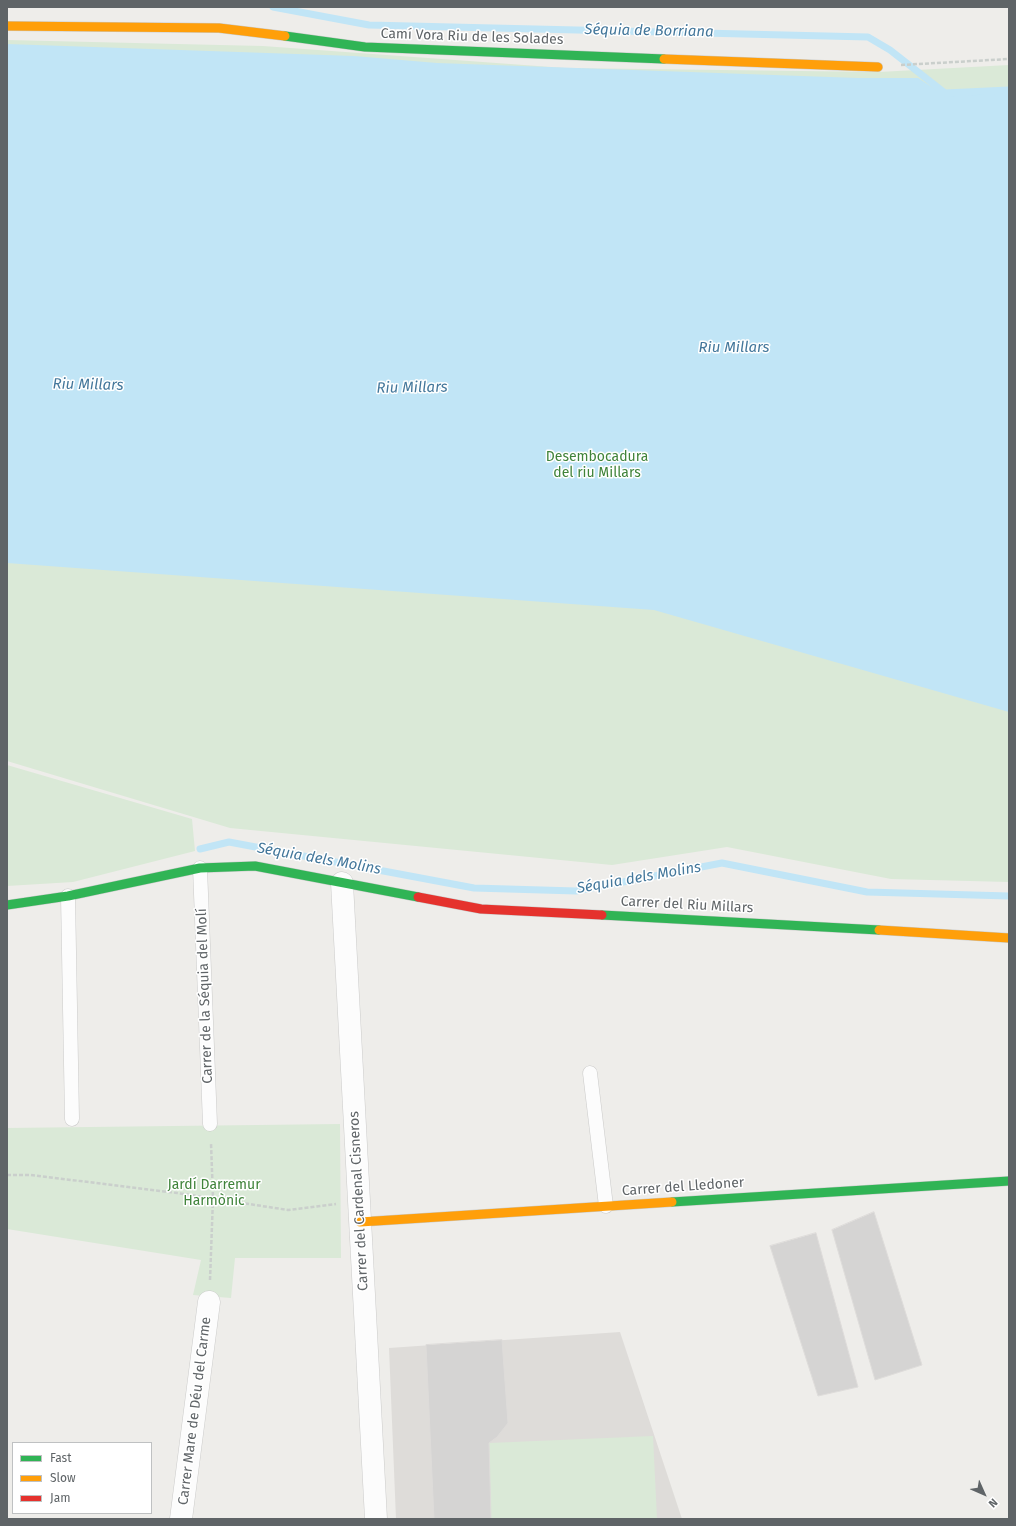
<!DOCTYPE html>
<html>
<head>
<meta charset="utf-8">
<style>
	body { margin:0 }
	#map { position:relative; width:1016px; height:1526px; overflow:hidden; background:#eeedea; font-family:"Fira Sans",sans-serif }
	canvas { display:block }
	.frame { position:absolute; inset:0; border:8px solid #5f6467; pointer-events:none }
	.legend { position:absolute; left:12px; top:1442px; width:140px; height:72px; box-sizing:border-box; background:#fff; border:1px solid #bfc1c2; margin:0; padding:5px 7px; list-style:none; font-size:12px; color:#5f6467 }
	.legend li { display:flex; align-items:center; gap:8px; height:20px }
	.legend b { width:20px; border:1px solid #bfc1c2 }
	.north { position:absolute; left:964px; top:1474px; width:40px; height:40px; -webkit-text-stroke:3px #fff; paint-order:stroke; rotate:135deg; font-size:11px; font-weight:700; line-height:16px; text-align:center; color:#5f6467 }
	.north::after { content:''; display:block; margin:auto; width:14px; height:18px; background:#5f6467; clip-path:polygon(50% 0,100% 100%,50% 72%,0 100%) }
</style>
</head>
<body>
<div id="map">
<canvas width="1016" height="1526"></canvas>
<div class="frame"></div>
<ul class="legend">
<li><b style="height:5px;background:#30b455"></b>Fast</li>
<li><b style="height:5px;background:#ff9f0a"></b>Slow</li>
<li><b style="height:5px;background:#e5322d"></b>Jam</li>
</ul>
<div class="north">N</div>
</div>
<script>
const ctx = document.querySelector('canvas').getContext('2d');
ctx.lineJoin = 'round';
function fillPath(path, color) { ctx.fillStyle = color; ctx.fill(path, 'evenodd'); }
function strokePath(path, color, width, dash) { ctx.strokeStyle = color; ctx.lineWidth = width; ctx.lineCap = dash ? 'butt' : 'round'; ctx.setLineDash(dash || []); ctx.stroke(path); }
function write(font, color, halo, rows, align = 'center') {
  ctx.font = font + ' "Fira Sans",sans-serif'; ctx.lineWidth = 3; ctx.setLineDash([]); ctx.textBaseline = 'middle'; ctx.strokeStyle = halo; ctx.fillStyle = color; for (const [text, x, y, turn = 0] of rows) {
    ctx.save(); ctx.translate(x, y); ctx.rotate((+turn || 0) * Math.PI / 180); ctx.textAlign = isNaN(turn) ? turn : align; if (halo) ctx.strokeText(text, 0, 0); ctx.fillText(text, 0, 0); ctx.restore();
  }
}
const education = new Path2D(`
	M620,1332L682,1519H396L389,1348Z`);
const green = new Path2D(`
	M7,40L263,46L565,68L879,72L1009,65V882L891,879L727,847L612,865L230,828L7,761Z
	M7,765L192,819L195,851L73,882L7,886Z
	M340,1124L341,1258H235L231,1298L193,1295L201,1260L7,1229V1128Z
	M653,1436L657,1519H491L489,1443Z`);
const water = new Path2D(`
	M7,44L354,56L437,63L858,78H918L944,95L1009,92V712L654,610L7,563Z`);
const stream = new Path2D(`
	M273,7L369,25L868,37L890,50L945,93L1009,90
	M200,849L229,842L474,888L576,891L722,863L867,892L1009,896`);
const building = new Path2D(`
	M874,1212L922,1365L875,1380L832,1230Z
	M816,1233L858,1387L818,1396L770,1246Z
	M502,1340L508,1423L497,1437L489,1443L491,1519H434L426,1345Z`);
const path = new Path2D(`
	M901,65L1009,59
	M7,1175H31L177,1193L288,1210L336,1204
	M210,1280L213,1198L211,1143`);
const lane = new Path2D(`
	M200,868L210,1124
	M68,896L72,1119
	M590,1073L606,1206`);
const street = new Path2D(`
	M342,883L376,1519
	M181,1519L209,1302`);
const fast = new Path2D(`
	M285,36L365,47L664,59
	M7,905L68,896L200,868L255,866L418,897
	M602,915L879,930
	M672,1202L1009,1181`);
const slow = new Path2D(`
	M7,26L219,28L285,36
	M664,59L878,67
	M879,930L1009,938
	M360,1222L672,1202`);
const jam = new Path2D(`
	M418,897L481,909L602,915`);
const streetNames = [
	["Camí Vora Riu de les Solades",472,37,2],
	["Carrer del Riu Millars",687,905,3],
	["Carrer de la Séquia del Molí",205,996,-92],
	["Carrer del Lledoner",683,1187,-4],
	["Carrer del Cardenal Cisneros",359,1201,-93],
	["Carrer Mare de Déu del Carme",195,1411,-83]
];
const parkNames = [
	["Desembocadura",597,457],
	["del riu Millars",597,473],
	["Jardí Darremur",214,1185],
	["Harmònic",214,1201]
];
const waterNames = [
	["Séquia de Borriana",649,31,1],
	["Riu Millars",734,348],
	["Riu Millars",88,385,1],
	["Riu Millars",412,388,-1],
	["Séquia dels Molins",319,859,10],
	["Séquia dels Molins",639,878,-10]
];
fillPath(education, '#dedcd9');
fillPath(green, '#dae9d7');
fillPath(water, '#c1e5f6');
strokePath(stream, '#c1e5f6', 7);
fillPath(building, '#d5d4d3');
strokePath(building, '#dedcda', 1);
strokePath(lane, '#cbcbca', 15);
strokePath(street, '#cbcbca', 23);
strokePath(fast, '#c9cac9', 10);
strokePath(slow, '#c9cac9', 10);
strokePath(jam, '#c9cac9', 10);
strokePath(path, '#cacfcc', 2.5, [4, 2]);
strokePath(lane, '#fcfcfc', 14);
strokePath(street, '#fcfcfc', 22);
strokePath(fast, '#30b455', 9);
strokePath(slow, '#ff9f0a', 9);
strokePath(jam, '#e5322d', 9);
write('14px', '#5f6467', '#fff', streetNames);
write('14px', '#3f833a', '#fff', parkNames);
write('italic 15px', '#43779b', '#fff', waterNames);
</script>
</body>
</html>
